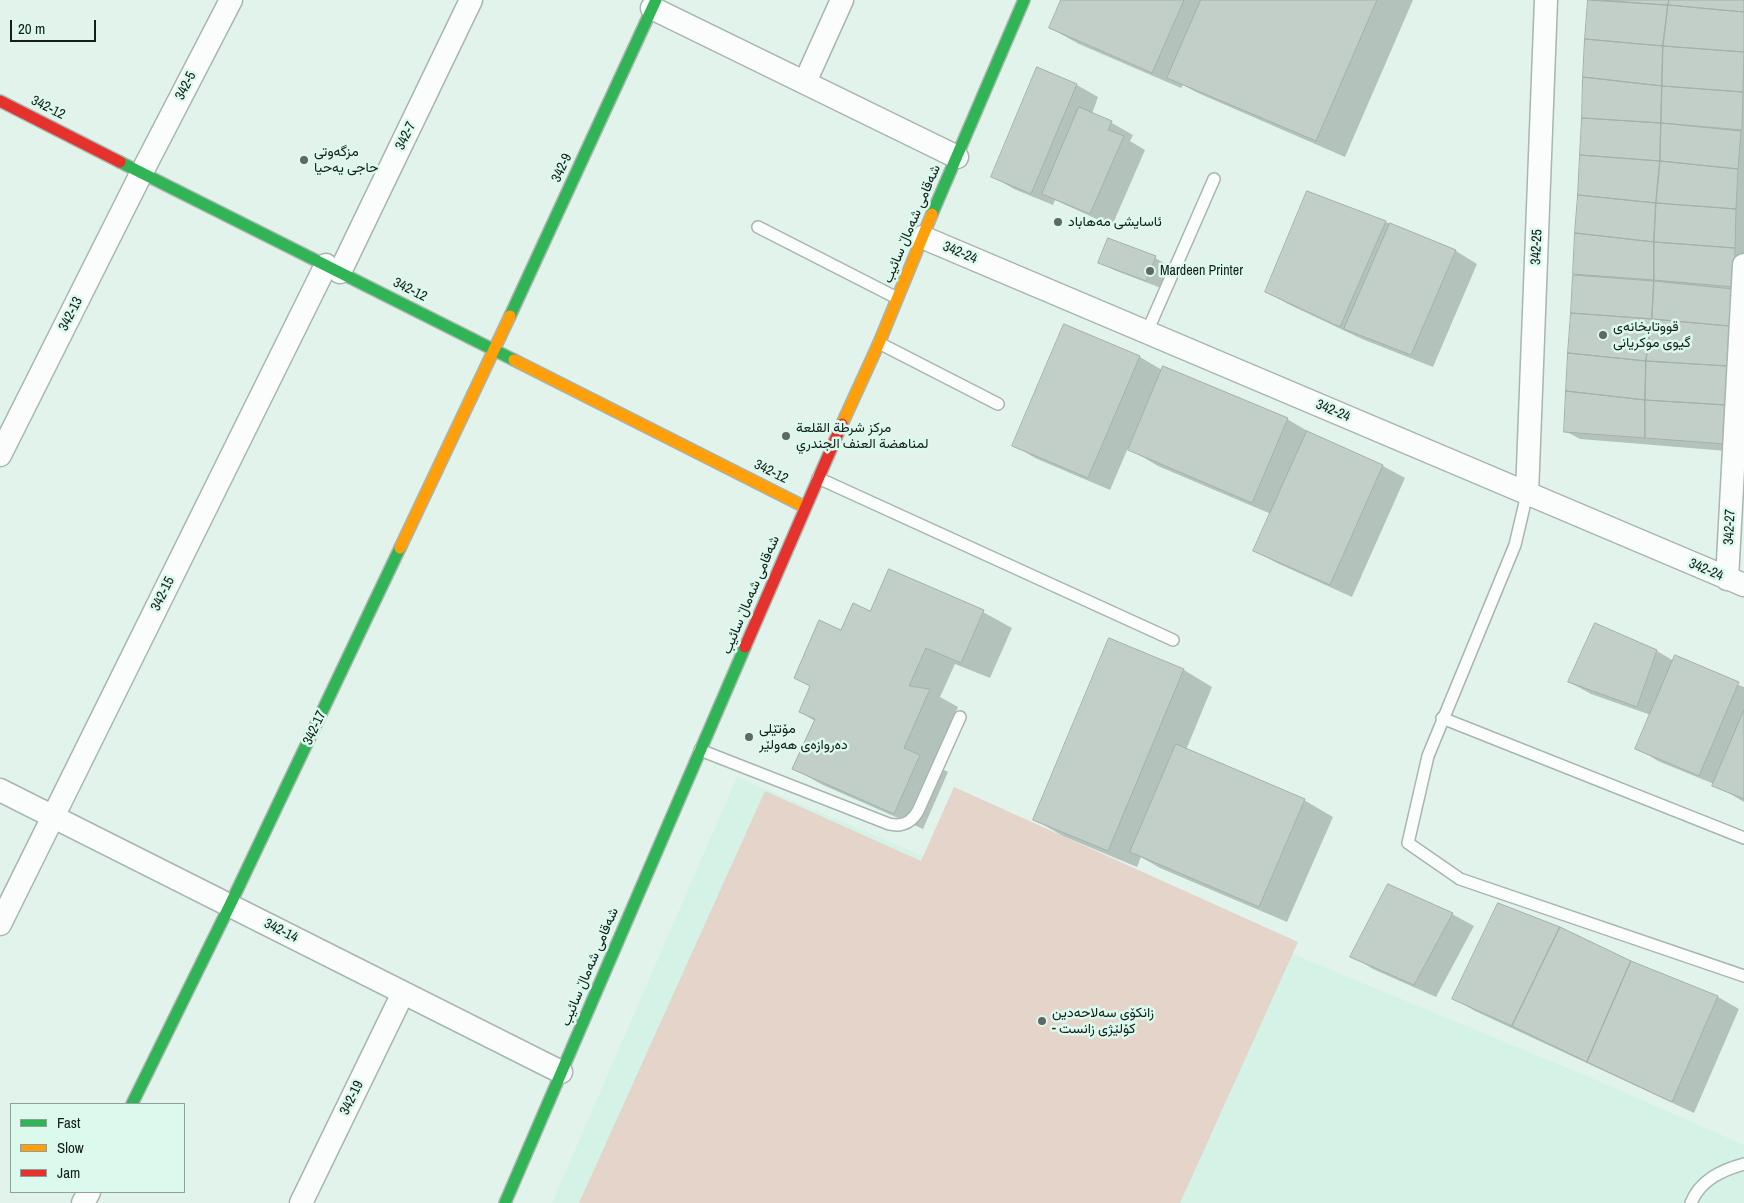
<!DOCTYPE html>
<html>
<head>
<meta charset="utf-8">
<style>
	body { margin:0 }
	#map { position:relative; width:1744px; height:1203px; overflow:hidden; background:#e2f3ec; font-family:"Archivo Narrow",sans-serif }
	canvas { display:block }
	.legend { position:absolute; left:10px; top:1103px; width:175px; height:90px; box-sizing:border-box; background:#dcf9ed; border:1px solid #8ca199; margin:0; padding:6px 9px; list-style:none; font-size:15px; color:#141e1a }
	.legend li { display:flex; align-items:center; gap:10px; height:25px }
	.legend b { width:25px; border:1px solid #8ca199 }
	.scale { position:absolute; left:10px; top:20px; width:86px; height:22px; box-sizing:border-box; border:2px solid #141e1a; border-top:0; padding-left:6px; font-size:15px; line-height:18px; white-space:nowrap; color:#141e1a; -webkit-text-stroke:4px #dcf9ed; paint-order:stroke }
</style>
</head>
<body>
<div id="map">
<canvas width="1744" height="1203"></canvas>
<ul class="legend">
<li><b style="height:6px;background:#30b455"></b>Fast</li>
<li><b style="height:6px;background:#ff9f0a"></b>Slow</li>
<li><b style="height:6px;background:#e5322d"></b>Jam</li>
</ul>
<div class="scale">20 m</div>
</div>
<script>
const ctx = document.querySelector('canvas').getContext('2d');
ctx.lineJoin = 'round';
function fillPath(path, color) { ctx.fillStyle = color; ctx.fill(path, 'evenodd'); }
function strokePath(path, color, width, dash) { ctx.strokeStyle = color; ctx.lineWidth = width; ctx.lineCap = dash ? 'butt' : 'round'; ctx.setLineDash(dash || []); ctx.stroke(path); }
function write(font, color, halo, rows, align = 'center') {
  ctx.font = font + ' "Archivo Narrow",Vazirmatn,sans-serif'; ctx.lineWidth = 5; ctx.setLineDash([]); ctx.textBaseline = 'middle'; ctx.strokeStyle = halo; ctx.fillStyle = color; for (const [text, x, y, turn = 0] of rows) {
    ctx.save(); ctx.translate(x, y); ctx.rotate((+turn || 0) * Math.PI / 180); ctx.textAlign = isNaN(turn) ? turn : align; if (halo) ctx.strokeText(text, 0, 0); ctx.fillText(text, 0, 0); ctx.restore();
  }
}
const built = new Path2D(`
	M737,777L923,856L958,802L1307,960L1601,1082L1744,1145V1203H552Z`);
const green = new Path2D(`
	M954,787L1298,942L1180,1203H579L765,791L921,861Z`);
const shadow = new Path2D(`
	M1062,0H1413L1345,157L1198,93L1183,85L1181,88L1079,44L1050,28Z
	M1590,0H1744V294L1739,452L1580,439L1565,431L1580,277L1574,273Z
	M1077,85L1098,97L1092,114L1112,123L1133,135L1130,141L1145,150L1112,226L1055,200L1053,205L1014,189L992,176Z
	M1308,193L1386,222L1456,251L1477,264L1433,367L1362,339L1288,304L1266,291Z
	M1155,258L1170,266L1161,288L1114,270L1100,262Z
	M1065,326L1140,357L1162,370L1287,419L1316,436L1383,466L1405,478L1352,597L1277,563L1255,551L1271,514L1158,466L1128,448L1110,490L1035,458L1014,445Z
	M889,570L983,612L1012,628L990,678L955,664L940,697L958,707L933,764L948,772L923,829L823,785L794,769L815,721L800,712L811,687L796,678L841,631L871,612Z
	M1110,639L1184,670L1212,687L1186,750L1304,800L1333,817L1287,922L1160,868L1141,857L1137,867L1063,836L1035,820Z
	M1657,651L1674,661L1744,687V802L1714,784L1658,761L1637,748L1651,715L1591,694L1569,682Z
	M1452,914L1474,926L1436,997L1373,969L1352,956Z
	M1630,962L1718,997L1739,1009L1694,1113L1475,1011L1453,998Z`);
const building = new Path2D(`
	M1061,0H1184L1152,73L1049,28Z
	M1201,0H1377L1316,141L1167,78Z
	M1588,0L1668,5L1663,46L1585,39Z
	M1601,0H1669L1668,5Z
	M1669,0H1744V12L1668,5Z
	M1668,5L1744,12V52L1663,46Z
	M1585,39L1663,46L1662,86L1583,77Z
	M1663,46L1744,52L1743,92L1662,86Z
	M1037,67L1077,84L1031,194L991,177Z
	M1583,77L1662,86L1661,123L1582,118Z
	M1662,86L1743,92L1742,130L1661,123Z
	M1079,107L1112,121L1108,130L1124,136L1090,214L1042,194Z
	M1582,118L1661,123L1660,161L1580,155Z
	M1661,123L1741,131L1738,169L1660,161Z
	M1580,155L1660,161L1656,203L1578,195Z
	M1660,161L1738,169L1736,209L1656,203Z
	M1307,191L1386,221L1340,327L1265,292Z
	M1578,195L1656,203L1654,242L1575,233Z
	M1656,203L1736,209L1735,248L1654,242Z
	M1390,223L1456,250L1411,355L1344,329Z
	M1575,233L1654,242V280L1573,274Z
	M1108,238L1156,256L1146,281L1098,263Z
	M1654,242L1735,248L1734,287L1654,280Z
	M1573,275L1654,281L1652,319L1571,313Z
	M1654,281L1733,289L1729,326L1652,319Z
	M1571,313L1652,319L1646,361L1568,353Z
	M1652,319L1729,326L1727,366L1646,361Z
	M1064,324L1140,356L1088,478L1012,446Z
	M1568,353L1646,361L1645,400L1566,391Z
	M1646,361L1727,366L1726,405L1645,400Z
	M1163,366L1288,418L1252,503L1128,450Z
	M1566,391L1645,400V438L1564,432Z
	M1645,400L1726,405L1725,444L1645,438Z
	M1307,431L1383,465L1330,585L1253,551Z
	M889,569L984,610L961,663L926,648L909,686L930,689L904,748L920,755L894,814L792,769L815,719L799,712L810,686L794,678L819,620L841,630L853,603L870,611Z
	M1595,623L1657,650L1637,707L1568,682Z
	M1109,638L1184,669L1108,851L1033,820Z
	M1675,655L1739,682L1699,776L1635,749Z
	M1744,710V799L1712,786Z
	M1176,744L1305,799L1259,907L1130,852Z
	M1388,884L1453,913L1414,985L1350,957Z
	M1498,903L1560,927L1512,1026L1452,999Z
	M1560,927L1631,961L1587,1062L1512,1026Z
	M1631,961L1718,996L1672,1102L1587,1062Z`);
const lane = new Path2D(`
	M758,227L897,298
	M1147,332L1214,179
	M879,343L998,404
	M818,478L1173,640
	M1527,494L1515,545L1428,756L1408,843L1460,879L1744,976
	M1442,718L1744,838
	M700,750L889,824C902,827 911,823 918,811L960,717
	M1691,1203C1700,1180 1722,1170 1744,1164`);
const street = new Path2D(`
	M652,8L957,157
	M805,82L842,0
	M922,237L1744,585
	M340,272L471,0
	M0,455L142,172L231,0
	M1527,494L1546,0
	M1727,579L1744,265
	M0,790L561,1072
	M0,924L326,265
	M83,1203L89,1192
	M301,1203L403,993`);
const fast = new Path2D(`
	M120,162L514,360
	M932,214L1024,0
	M510,316L656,0
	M132,1104L230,905L400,548
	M505,1203L745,647`);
const slow = new Path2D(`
	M514,360L805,507
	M842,424L879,343L932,214
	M400,548L510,316`);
const jam = new Path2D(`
	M0,101L120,162
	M745,647L842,424`);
const markers = [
	[304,160,5,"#5c6964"],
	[1058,222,5,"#5c6964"],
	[1150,271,5,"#5c6964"],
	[1603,335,5,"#5c6964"],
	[786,436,5,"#5c6964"],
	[749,737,5,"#5c6964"],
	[1042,1021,5,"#5c6964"]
];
const streetNames = [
	["342-5",186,86,-63],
	["342-12",48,108,27],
	["342-7",406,136,-64],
	["342-9",562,168,-65],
	["شەقامی شەماڵ سائیب",912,224,-67],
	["342-25",1537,247,-88],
	["342-24",960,253,23],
	["342-12",410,290,27],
	["342-13",71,314,-63],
	["342-24",1333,411,23],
	["342-12",771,472,27],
	["342-27",1730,527,-87],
	["342-24",1706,570,23],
	["342-15",163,594,-64],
	["شەقامی شەماڵ سائیب",751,595,-67],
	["342-17",315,728,-65],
	["342-14",281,931,27],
	["شەقامی شەماڵ سائیب",590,967,-67],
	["342-19",352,1098,-64]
];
const poiNames = [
	["مزگەوتی",314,152],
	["حاجی یەحیا",314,168],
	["ئاسایشی مەهاباد",1068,222],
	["Mardeen Printer",1160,271],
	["قووتابخانەی",1613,327],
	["گيوی موكريانی",1613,343],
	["مركز شرطة القلعة",796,428],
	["لمناهضة العنف الجندري",796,444],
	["مۆتێلی",759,729],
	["دەروازەی هەولێر",759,745],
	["زانکۆی سەلاحەدین",1052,1013],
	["- کۆلێژی زانست",1052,1029]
];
fillPath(built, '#d5f2e6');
fillPath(green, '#e4d4ca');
fillPath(shadow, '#0003');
fillPath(building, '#c2cfc9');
strokePath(building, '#a3b0ab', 1);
strokePath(lane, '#a8b5b0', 14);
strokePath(street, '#a8b5b0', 25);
strokePath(fast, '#a8b5b0', 14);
strokePath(slow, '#a8b5b0', 14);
strokePath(jam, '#a8b5b0', 14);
strokePath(lane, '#fbfdfc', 11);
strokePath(street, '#fbfdfc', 22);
strokePath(fast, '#30b455', 11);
strokePath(slow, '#ff9f0a', 11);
strokePath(jam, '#e5322d', 11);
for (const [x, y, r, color] of markers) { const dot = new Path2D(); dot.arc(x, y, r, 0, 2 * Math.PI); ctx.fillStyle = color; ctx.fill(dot); strokePath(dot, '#dcf9ed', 2); }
write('14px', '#141e1a', '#dcf9ed', streetNames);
write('14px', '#141e1a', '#dcf9ed', poiNames, 'left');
</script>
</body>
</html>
